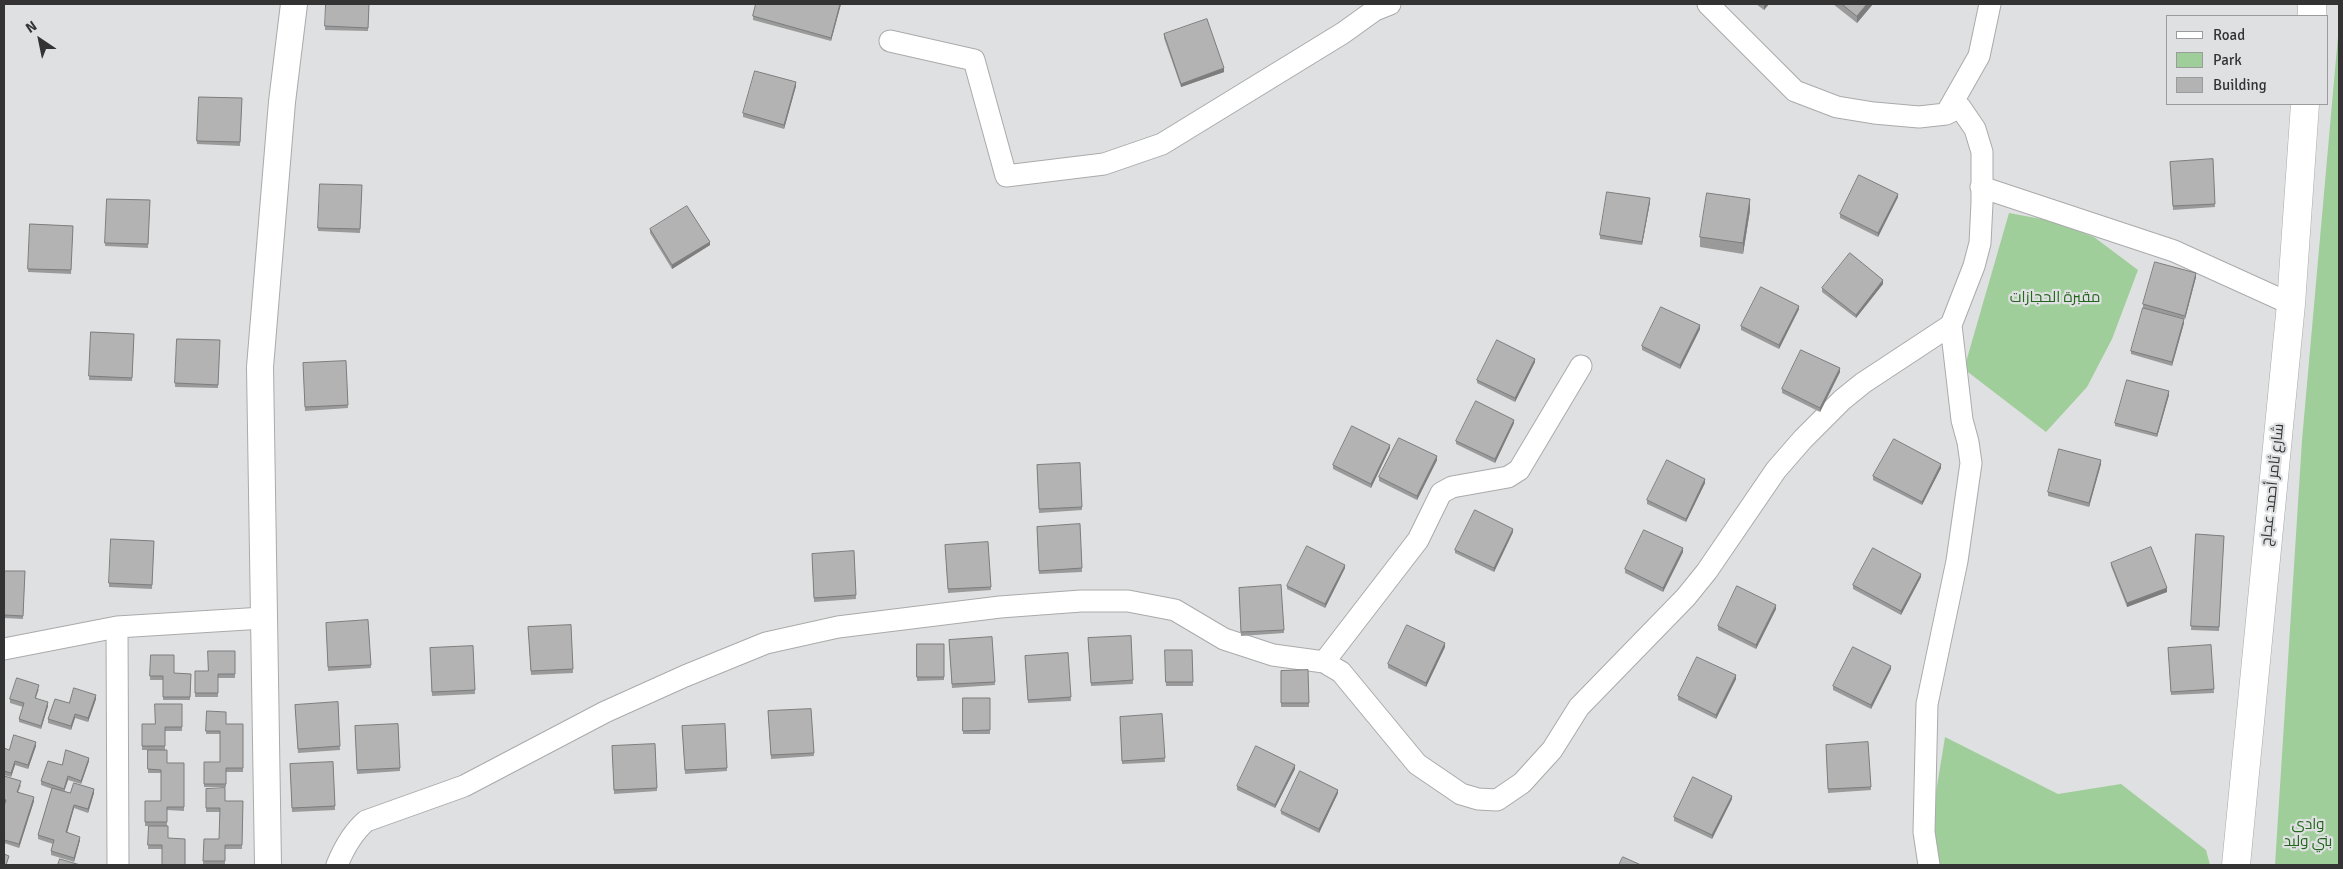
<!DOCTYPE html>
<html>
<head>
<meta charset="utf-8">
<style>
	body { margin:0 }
	#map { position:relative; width:2343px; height:869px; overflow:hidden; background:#dfe0e1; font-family:Signika,sans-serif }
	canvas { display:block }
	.frame { position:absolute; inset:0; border:5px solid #333334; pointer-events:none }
	.legend { position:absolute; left:2166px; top:15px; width:162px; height:90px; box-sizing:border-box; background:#dfe0e1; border:1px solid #9a9b9c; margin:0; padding:6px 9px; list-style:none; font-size:15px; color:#333334 }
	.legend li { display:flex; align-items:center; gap:10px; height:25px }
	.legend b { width:25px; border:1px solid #9a9b9c }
	.north { position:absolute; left:15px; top:15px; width:50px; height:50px; -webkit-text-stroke:4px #dfe0e1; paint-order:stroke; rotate:326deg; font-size:14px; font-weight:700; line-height:20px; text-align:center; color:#333334 }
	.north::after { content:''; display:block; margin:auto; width:18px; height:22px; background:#333334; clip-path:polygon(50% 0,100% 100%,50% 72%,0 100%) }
</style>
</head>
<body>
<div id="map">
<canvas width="2343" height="869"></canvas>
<div class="frame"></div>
<ul class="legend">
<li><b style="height:6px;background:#fff"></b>Road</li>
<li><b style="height:14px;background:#9fce9a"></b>Park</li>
<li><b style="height:14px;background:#b4b3b3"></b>Building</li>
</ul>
<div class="north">N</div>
</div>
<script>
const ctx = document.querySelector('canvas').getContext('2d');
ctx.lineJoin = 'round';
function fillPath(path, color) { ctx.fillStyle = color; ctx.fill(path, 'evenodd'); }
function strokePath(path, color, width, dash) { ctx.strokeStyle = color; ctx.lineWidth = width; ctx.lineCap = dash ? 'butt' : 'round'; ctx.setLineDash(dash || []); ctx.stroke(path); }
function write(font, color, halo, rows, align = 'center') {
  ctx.font = font + ' Signika,Cairo,sans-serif'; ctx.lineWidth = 4.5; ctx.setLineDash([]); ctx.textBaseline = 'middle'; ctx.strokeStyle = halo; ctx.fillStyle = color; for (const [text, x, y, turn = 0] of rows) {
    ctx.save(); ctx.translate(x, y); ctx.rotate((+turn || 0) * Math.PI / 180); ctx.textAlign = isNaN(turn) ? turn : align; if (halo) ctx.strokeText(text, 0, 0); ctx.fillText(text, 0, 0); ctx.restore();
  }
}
const green = new Path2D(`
	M2339,25V865H2275L2302,440Z
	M2009,213L2052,221L2094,237L2138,270L2112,339L2087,387L2046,432L1964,369Z
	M1945,737L2058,794L2121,784L2206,850L2210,865H1932L1931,823Z`);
const minor = new Path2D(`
	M1708,4L1795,91L1837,107L1874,113L1919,117L1946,114L1960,107L1975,129L1982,152V203L1980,243L1974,266L1951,325L1962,420L1968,442L1971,463L1957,561L1927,704L1924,832L1929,865
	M890,41L974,60L1006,176L1104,164L1162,144L1343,33L1375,10L1390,4
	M1946,114L1979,56L1990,4
	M1981,187L2174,251L2291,304
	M117,627L118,865
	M4,649L117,627L263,618
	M1324,662L1418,540L1441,493L1452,487L1508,477L1519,470L1581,366
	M337,865C344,848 352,833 366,821L464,786L605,712L685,676L766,643L838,627L1000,607L1081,601H1128L1175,610L1224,639L1273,655L1324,662L1341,672L1417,764L1461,794L1478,799L1497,800L1522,783L1552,750L1579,707L1686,597L1707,571L1776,470L1803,439L1842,400L1863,383L1951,325`);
const tertiary = new Path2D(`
	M268,865L260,367L282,102L294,4`);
const primary = new Path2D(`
	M2312,16V4
	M2236,865L2291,304L2305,104`);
const wall = new Path2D(`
	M369,4L368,31L325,30V26Z
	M756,4H841L831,41L753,20V16Z
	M1756,4H1769L1764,10Z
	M1833,4H1873L1857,23Z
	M1164,34L1224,72L1181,87L1164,38Z
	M796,86L784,129L743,117V113Z
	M199,97L242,98L240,146L197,144Z
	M2213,159L2215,207L2173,210L2170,162Z
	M362,185L360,233L318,231V228Z
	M1898,197L1878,237L1840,218V214Z
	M107,199L150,200L148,248L105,246Z
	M1650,202L1642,245L1600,239V235Z
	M1750,210L1743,254L1700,247V237Z
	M30,224L73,226L71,274L28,272Z
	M650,229L710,245L672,269L650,233Z
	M2196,277L2185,319L2143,308V304Z
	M1883,284L1856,318L1822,292V288Z
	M1799,309L1779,349L1741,330V326Z
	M2184,323L2172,366L2131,354V351Z
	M1700,329L1680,369L1642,350V346Z
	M91,332L134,334L132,381L89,380Z
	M177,339L220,340L218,388L175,387Z
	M346,361L348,408L305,411L303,363Z
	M1535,362L1515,402L1477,383V380Z
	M1840,372L1820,412L1782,393V389Z
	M2169,395L2157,437L2115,426V423Z
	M1514,423L1495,463L1456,444V441Z
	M1390,448L1371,488L1333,469V465Z
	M1437,460L1417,500L1379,481V477Z
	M1080,463L1082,510L1039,513L1037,465Z
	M2101,464L2089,507L2048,496V492Z
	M1941,468L1922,505L1873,480V476Z
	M1705,483L1686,522L1647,504V500Z
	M1080,524L1082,572L1039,574L1037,527Z
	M1513,532L1494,572L1455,553V550Z
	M2196,534L2224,536L2219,631L2191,630Z
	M154,541L152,589L109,587V583Z
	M988,542L991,590L948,593L945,545Z
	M854,551L856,599L814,602L812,554Z
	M1683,552L1663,592L1625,573V569Z
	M2111,563L2167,592L2127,607L2111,566Z
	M1345,568L1325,608L1287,589V586Z
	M4,571H25L23,619L4,618Z
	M1921,577L1901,615L1853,589V585Z
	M1281,585L1284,633L1241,636L1239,588Z
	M1776,609L1756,649L1718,630V626Z
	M368,620L371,668L328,671L326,623Z
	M571,625L573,673L531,675L528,627Z
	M1131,636L1133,684L1091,686L1088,638Z
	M992,637L995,685L952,688L949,640Z
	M917,644H944V680L917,681Z
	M2211,645L2214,693L2171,695L2168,648Z
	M473,646L475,694L432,696L430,648Z
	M1445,647L1426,687L1388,668V664Z
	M1165,650H1192L1193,686H1166Z
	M235,651V678H218V697H195V671H208Z
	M1068,653L1071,701L1028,703L1025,656Z
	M151,655L174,673L191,674L190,700H163V680H150Z
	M1891,669L1871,709L1833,690V686Z
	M1308,670L1309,707H1281V671Z
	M1736,679L1716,719L1678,700V696Z
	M39,689L36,698L48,706L41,729L19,722V719L23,707L10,703V699Z
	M963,698H990V734H963Z
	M96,699L88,722L75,718L71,730L48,723V719L69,703Z
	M338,702L340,750L298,753L295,705Z
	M182,704V731H165V750H142V724H155Z
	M811,709L814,756L771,759L768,711Z
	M207,711L226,724H243V772H226V787H204V762H220V734H206Z
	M1162,714L1165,762L1122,764L1120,717Z
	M398,724L400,771L357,774L355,726Z
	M725,724L727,771L685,774L682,726Z
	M1868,742L1871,790L1828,793L1826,745Z
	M655,744L657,791L614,794L612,746Z
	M36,746L28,769L15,765L11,777L4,775V748L9,750Z
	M148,750L167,763H184V811L167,810V826L162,849H148L149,826H145V801H161V773H148Z
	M89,761L81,784L68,780L64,791L70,793H94L88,813L74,808L67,833L80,840L74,862L51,855V851L53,844L38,839V835L52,789L41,785V781L62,765Z
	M333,762L335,810L292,812L290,764Z
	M1295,769L1275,808L1237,790V786Z
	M4,776L21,785L18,793L34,801L19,848L4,843V806L5,803H4Z
	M206,789L225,801H243L242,849H225V865L203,864L204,839H219L220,812H206Z
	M1338,793L1319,833L1281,814V811Z
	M1732,799L1712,839L1674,821V817Z`);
const shadedWall = new Path2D(`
	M840,4H841L831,41V38Z
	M1764,4H1769L1764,10Z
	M1867,4H1873L1857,23V16Z
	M1224,68V72L1181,87V84Z
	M796,82V86L784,129V125Z
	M1898,194V197L1878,237V233Z
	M1650,198V202L1642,245V242Z
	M1750,199V210L1743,254V243Z
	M710,242V245L672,269V265Z
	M2196,273V277L2185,319V316Z
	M1883,280V284L1856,318V315Z
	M1799,306V309L1779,349V345Z
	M2184,319V323L2172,366V362Z
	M1700,325V329L1680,369V365Z
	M1535,359V362L1515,402V398Z
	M1840,368V372L1820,412V408Z
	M2169,391V395L2157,437V434Z
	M1514,420V423L1495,463V459Z
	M1390,445V448L1371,488V484Z
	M1437,456V460L1417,500V496Z
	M2101,460V464L2089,507V503Z
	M1941,464V468L1922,505V502Z
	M1705,479V483L1686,522V519Z
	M1513,529V532L1494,572V568Z
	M1683,548V552L1663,592V588Z
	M1345,565V568L1325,608V604Z
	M1921,574V577L1901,615V611Z
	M2167,588V592L2127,607V603Z
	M1776,605V609L1756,649V645Z
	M1445,643V647L1426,687V683Z
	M1891,666V669L1871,709V705Z
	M1736,675V679L1716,719V715Z
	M96,695V699L88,722V718Z
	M48,702V706L41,729V726Z
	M75,714V718L71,730V726Z
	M36,742V746L28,769V765Z
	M89,758V761L81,784V781Z
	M15,761V765L11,777V773Z
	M1295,765V769L1275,808V805Z
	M68,776V780L64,792V789Z
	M94,789V793L88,813V809Z
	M1338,790V793L1319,833V829Z
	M1732,796V799L1712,839V835Z
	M34,797V801L19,848V844Z
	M74,805V808L66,836V832Z
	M80,837V840L74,862V858Z`);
const building = new Path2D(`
	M326,4H369L368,28L325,26Z
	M756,4H840L831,38L753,16Z
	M1842,4H1867L1857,16Z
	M1207,19L1224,68L1181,84L1164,34Z
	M755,71L796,82L784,125L743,113Z
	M199,97L242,98L240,142L197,141Z
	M2213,159L2215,204L2173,206L2170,162Z
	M1859,175L1898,194L1878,233L1840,214Z
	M320,184L362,185L360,229L318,228Z
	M1607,192L1650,198L1642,242L1600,235Z
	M1707,193L1750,199L1743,243L1700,237Z
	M107,199L150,200L148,244L105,243Z
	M687,206L710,242L672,265L650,229Z
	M30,224L73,226L71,270L28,269Z
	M1850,253L1883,280L1856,315L1822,288Z
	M2155,262L2196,273L2185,316L2143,304Z
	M1761,287L1799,306L1779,345L1741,326Z
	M1661,307L1700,325L1680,365L1642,346Z
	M2143,308L2184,319L2172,362L2131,351Z
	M91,332L134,334L132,378L89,376Z
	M177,339L220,340L218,385L175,383Z
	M1497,340L1535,359L1515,398L1477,380Z
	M1801,350L1840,368L1820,408L1782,389Z
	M346,361L348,405L305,407L303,363Z
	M2127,380L2169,391L2157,434L2115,423Z
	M1476,401L1514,420L1495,459L1456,441Z
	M1352,426L1390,445L1371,484L1333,465Z
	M1399,438L1437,456L1417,496L1379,477Z
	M1894,439L1941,464L1922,502L1873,476Z
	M2059,449L2101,460L2089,503L2048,492Z
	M1667,460L1705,479L1686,519L1647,500Z
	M1080,463L1082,507L1039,509L1037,465Z
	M1475,510L1513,529L1494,568L1455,550Z
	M1080,524L1082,568L1039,571L1037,527Z
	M1644,530L1683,548L1663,588L1625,569Z
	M2196,534L2224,536L2219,627L2191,626Z
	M111,539L154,541L152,585L109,583Z
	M988,542L991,587L948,589L945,545Z
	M1307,546L1345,565L1325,604L1287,586Z
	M2151,547L2167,588L2127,603L2111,563Z
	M1873,548L1921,574L1901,611L1853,585Z
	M854,551L856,595L814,598L812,554Z
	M4,571H25L23,616L4,615Z
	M1281,585L1284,630L1241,632L1239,588Z
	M1737,586L1776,605L1756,645L1718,626Z
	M368,620L371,665L328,667L326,623Z
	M571,625L573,669L531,671L528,627Z
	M1407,625L1445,643L1426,683L1388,664Z
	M1131,636L1133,680L1091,683L1088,638Z
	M992,637L995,682L952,684L949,640Z
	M917,644H944V677H917Z
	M2211,645L2214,689L2171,692L2168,648Z
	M473,646L475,690L432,692L430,648Z
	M1853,647L1891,666L1871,705L1833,686Z
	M1165,650H1192L1193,682H1166Z
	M208,651H235V674H218V693H195V671H208Z
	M1068,653L1071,697L1028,700L1025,656Z
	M151,655H174V673L191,674L190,697H163V676H150Z
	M1697,657L1736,675L1716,715L1678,696Z
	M1308,670L1309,703H1281V671Z
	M17,678L39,685L35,698L48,702L41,726L19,719L24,703L10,699Z
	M74,688L96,695L88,718L75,714L71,726L48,719L55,699L69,703Z
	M963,698H990V730L963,731Z
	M338,702L340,746L298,749L295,705Z
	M155,704H182V727H165V746H142V724H155Z
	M811,709L814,753L771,755L768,711Z
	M207,711L226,712V724H243V768H226V784H204V762H220V731H206Z
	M1162,714L1165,758L1122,761L1120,717Z
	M398,724L400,768L357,770L355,726Z
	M725,724L727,768L685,770L682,726Z
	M14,735L36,742L28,765L15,761L11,773L4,771V748L9,750Z
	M1868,742L1871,787L1828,789L1826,745Z
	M655,744L657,788L614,790L612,746Z
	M1256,746L1295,765L1275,805L1237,786Z
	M66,750L89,758L81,781L68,776L64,789L41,781L48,761L62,765Z
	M148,750H167V763H184V807H167V822H145V801H161V770L148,769Z
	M333,762L335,806L292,808L290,764Z
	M1300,771L1338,790L1319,829L1281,811Z
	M4,776L21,781L17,792L34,797L19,844L4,840V806L6,800L4,799Z
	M1693,777L1732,796L1712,835L1674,817Z
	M74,783L94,789L88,809L74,805L66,832L80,837L74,858L51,851L54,840L38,835L52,788L70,793Z
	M225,788V801H243L242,845H225V861H203L204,839H219L220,808H206V789Z
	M149,826H168V838L185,839V865H162V845H148Z
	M4,854L9,856L6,865H4Z
	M1623,857L1641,865H1619Z
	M60,859L80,865H58Z`);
const parkNames = [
	["مقبرة الحجازات",2055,298],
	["وادي",2308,825],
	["بني وليد",2308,842]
];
const streetNames = [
	["شارع ثامر أحمد عجاج",2273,485,-84]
];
fillPath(green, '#9fce9a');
strokePath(minor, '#aaaaab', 23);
strokePath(tertiary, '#aaaaab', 28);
strokePath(primary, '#aaaaab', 29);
strokePath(minor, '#fff', 21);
strokePath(tertiary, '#fff', 26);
strokePath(primary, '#fff', 28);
fillPath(wall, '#9b9a9a');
fillPath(shadedWall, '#7e7d7d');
fillPath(building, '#b4b3b3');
strokePath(building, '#7e7d7d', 1);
write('15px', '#22671c', '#dfe0e1', parkNames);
write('15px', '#333334', '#dfe0e1', streetNames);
</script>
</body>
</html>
